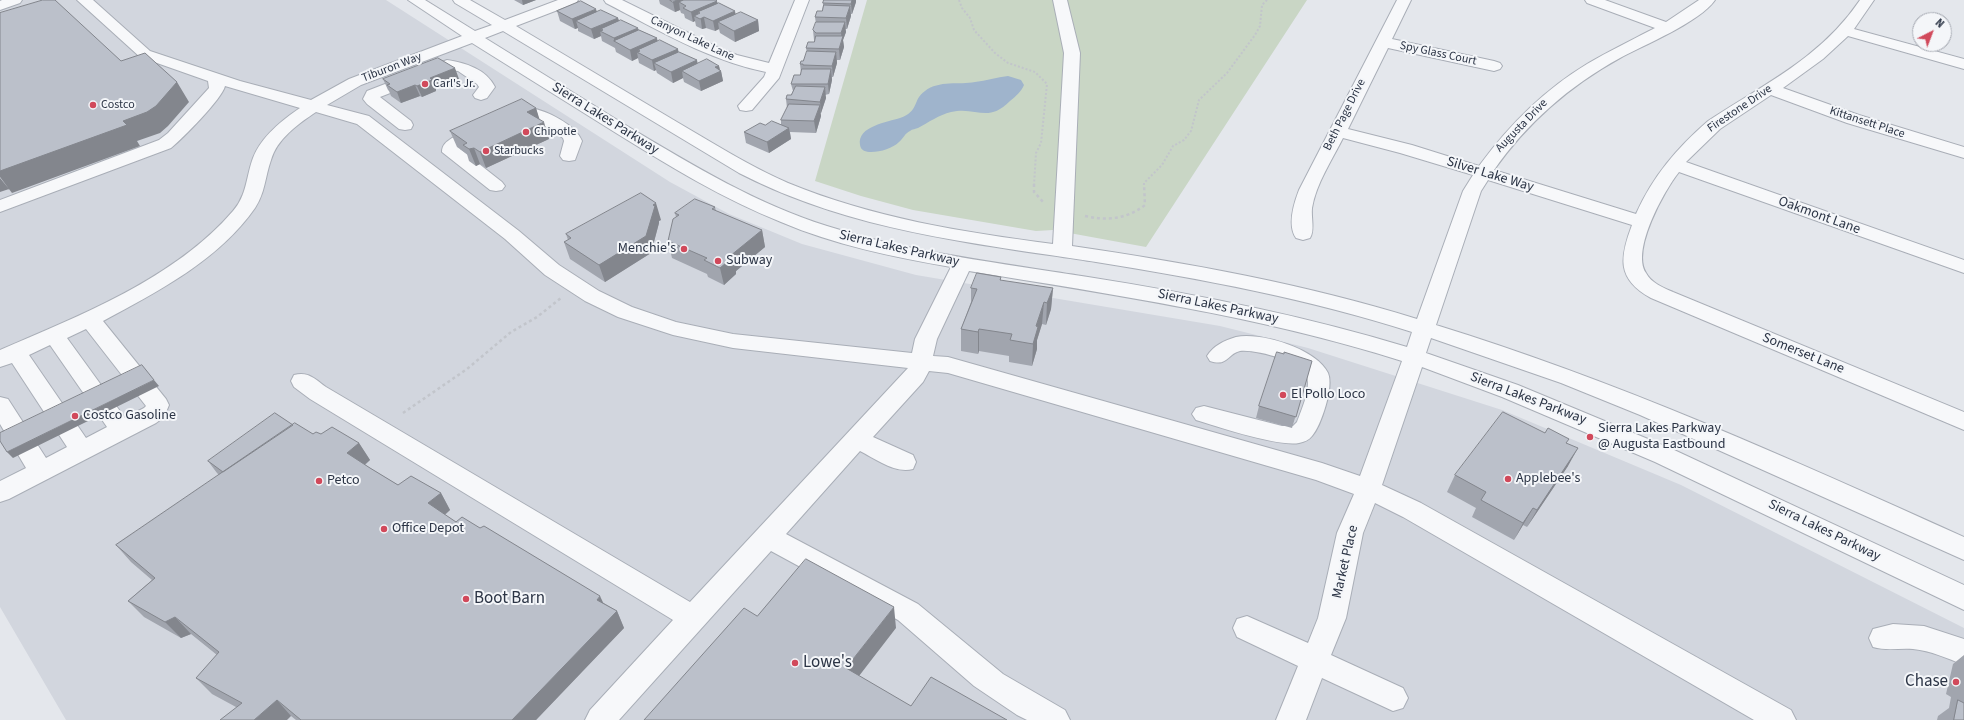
<!DOCTYPE html>
<html>
<head>
<meta charset="utf-8">
<style>
	body { margin:0 }
	#map { position:relative; width:1964px; height:720px; overflow:hidden; background:#e4e7ec; font-family:"Source Sans 3",sans-serif }
	canvas { display:block }
	.north { position:absolute; left:1912px; top:12px; width:40px; height:40px; box-sizing:border-box; background:#f4f6f9; border:1px solid #a4a8b1; border-radius:50%; rotate:42deg; font-size:11px; font-weight:700; line-height:16px; text-align:center; color:#2b3445 }
	.north::after { content:''; display:block; margin:auto; width:14px; height:18px; background:#d1495b; clip-path:polygon(50% 0,100% 100%,50% 72%,0 100%) }
</style>
</head>
<body>
<div id="map">
<canvas width="1964" height="720"></canvas>
<div class="north">N</div>
</div>
<script>
const ctx = document.querySelector('canvas').getContext('2d');
ctx.lineJoin = 'round';
function fillPath(path, color) { ctx.fillStyle = color; ctx.fill(path, 'evenodd'); }
function strokePath(path, color, width, dash) { ctx.strokeStyle = color; ctx.lineWidth = width; ctx.lineCap = dash ? 'butt' : 'round'; ctx.setLineDash(dash || []); ctx.stroke(path); }
function write(font, color, halo, rows, align = 'center') {
  ctx.font = font + ' "Source Sans 3",sans-serif'; ctx.lineWidth = 4; ctx.setLineDash([]); ctx.textBaseline = 'middle'; ctx.strokeStyle = halo; ctx.fillStyle = color; for (const [text, x, y, turn = 0] of rows) {
    ctx.save(); ctx.translate(x, y); ctx.rotate((+turn || 0) * Math.PI / 180); ctx.textAlign = isNaN(turn) ? turn : align; if (halo) ctx.strokeText(text, 0, 0); ctx.fillText(text, 0, 0); ctx.restore();
  }
}
const built = new Path2D(`
	M0,0H386L670,182L729,214L802,244L916,275L1220,326L1308,348L1502,410L1681,485L1964,628V720H66L0,607Z`);
const green = new Path2D(`
	M867,0H1307L1146,247L1053,230L1036,231L913,210L861,196L815,181Z`);
const water = new Path2D(`
	M1008,76L1021,80L1024,85C1021,92 1016,96 1010,101C987,124 977,106 951,112C939,115 929,122 918,128C916,129 912,129 910,131C905,133 903,139 899,142C893,148 881,152 871,152C866,152 861,151 860,145C857,126 888,122 900,118C920,111 912,100 925,91C939,80 959,85 975,82C986,81 997,77 1008,76Z`);
const pathFar1 = new Path2D(`
	M959,0L962,8L970,18L974,30L995,53L1008,63L1035,72L1047,84L1041,143L1036,153L1034,185
	M1144,185V183L1162,165L1173,146L1184,140L1191,131L1199,100L1227,73L1255,35L1260,26L1262,5L1267,0`);
const path = new Path2D(`
	M1034,184V192L1044,203
	M1085,216C1107,221 1127,219 1145,205L1144,184
	M403,413L467,369L511,332L537,317L561,298`);
const minor = new Path2D(`
	M2,0H22L20,3L0,10V1Z
	M77,0H93L150,51L240,81L311,100L349,79L462,36L408,0H425L475,31L492,25L455,3L453,0H470L505,20L558,0H578L576,3L516,26C570,58 623,90 677,122C713,143 749,166 788,183C873,218 962,232 1053,244L1064,53L1053,0H1067L1080,53L1072,246C1188,263 1305,284 1417,319L1463,191L1473,175L1400,153L1343,138C1332,160 1316,184 1312,208C1311,218 1315,231 1310,238L1303,240L1296,238C1287,225 1294,203 1299,190L1397,0H1411L1392,39L1494,61L1500,63L1502,66L1500,69L1494,71L1388,48L1348,129L1412,145L1479,166C1509,125 1544,90 1587,64C1609,51 1632,40 1655,28L1587,3L1585,0H1605L1666,22L1699,0H1715C1700,22 1644,45 1620,58C1569,86 1527,123 1494,170L1636,214C1653,176 1677,148 1708,121C1764,84 1821,58 1860,0H1874L1854,29L1964,59V69L1848,36L1823,59L1783,88L1859,115L1964,147V158L1847,123L1771,95L1720,129L1686,162L1964,260V273L1679,172C1664,191 1631,250 1646,273C1651,283 1664,288 1673,292L1964,412V430L1651,298C1616,279 1620,257 1632,225L1488,180L1481,191L1436,325C1618,381 1791,459 1964,537V560L1640,415L1561,383L1431,338L1426,353L1518,385L1672,449L1964,585V610L1655,462L1502,397L1422,367L1382,485L1421,503L1791,710L1796,720H1754L1403,517L1375,503L1363,533L1346,618L1331,655L1403,688L1408,698L1403,708L1393,711L1322,678L1306,720H1276L1298,666L1237,637L1233,628L1237,619L1247,616L1308,643L1318,618L1337,533L1354,494L1316,480L948,373L929,371L923,382L873,437L913,455L916,462L913,469C895,474 876,459 860,451L786,534L918,604L1003,674L1065,710L1070,720H1027L1017,715L974,686L898,620L771,551L619,720H585L590,710L673,620L310,399L294,387L291,381L294,375C308,371 315,379 326,387L690,602L908,368L733,348L673,335L618,317L585,301L545,275L505,239L357,124L316,112C298,124 277,139 271,160C265,177 265,193 255,208C219,260 157,292 103,321L166,399L169,405L164,417L156,423L9,499L0,502V481L26,468L0,424V397L8,399L46,458L67,447L12,363L0,367V350C79,316 176,278 233,211C247,195 246,177 253,158C261,137 282,120 300,108L225,86C222,99 182,139 171,148L0,212V200L159,140L168,133L209,88L208,81L140,57ZM503,31L739,173C851,231 973,243 1096,262C1202,279 1309,299 1412,332L1407,347C1302,315 1196,294 1088,277C1001,263 911,253 827,226C757,204 694,166 632,129C583,99 534,68 485,38ZM472,43C520,73 568,103 616,133C669,166 723,199 781,222C835,245 893,257 951,267L915,339L912,353L733,334L676,322L632,307L599,291L559,265L519,231L369,116L327,105L361,85ZM969,271C1115,295 1260,316 1402,361L1360,476L1322,463L948,357L933,356L937,339ZM86,329L146,406L144,408L125,418L67,338ZM50,345L107,427L86,438L29,355Z
	M604,0H622L717,47L737,55L769,63L795,0H809L779,78L752,110L746,111L740,110L738,106L764,77L766,72C708,60 658,30 606,3Z
	M447,60C466,63 486,69 495,87L487,98L481,100L475,98L473,95L479,87L477,84L458,71L449,70L380,97L411,121L413,125L411,129L405,130L399,129L367,104L363,99L367,91Z
	M530,108C546,110 576,125 582,141L575,160L569,161L563,160L560,156L564,141L563,138L532,118L460,149L502,182L505,186L502,190L496,191L490,190L442,152C442,145 446,142 452,138Z
	M1236,337C1262,332 1316,349 1328,373C1334,387 1321,426 1312,436C1309,440 1304,442 1299,443C1279,447 1218,427 1196,420L1192,414L1196,408L1204,406L1282,426H1293L1297,422C1301,411 1311,389 1307,377C1302,361 1255,349 1240,351C1227,354 1228,367 1210,361L1207,356C1214,345 1224,341 1236,337Z
	M1893,624L1924,626L1964,639V665C1947,658 1931,651 1913,649C1899,648 1886,651 1873,647L1869,638L1873,629Z`);
const wall = new Path2D(`
	M514,0H536L523,5Z
	M659,0H716L718,4L735,14L758,20L759,31L735,42L720,33L719,29L715,31L706,28L702,29L696,26L695,21L693,22L685,18L684,14L681,13L680,10L675,12L660,4Z
	M824,0H856V2L852,14H851V16L847,29H845L846,32L843,40L844,47L840,60H837V63L833,77H832V80L829,94L825,95L826,98L821,113H820L821,116L816,133L790,132L791,139L769,153L746,143L744,132L765,125L781,124V120L787,108L786,99L791,95L793,91L791,84L800,75L801,72L800,64L803,61L807,53L806,48L814,42V40L813,30L816,24L815,17L822,11L823,6V3Z
	M557,11L597,12L618,18L619,21L657,38V41L678,49V52L697,60V64L719,66L720,70L721,71L723,81L701,91L684,82L683,78L673,83L657,73L656,70L654,71L639,63L638,58L632,61L616,52L615,48L602,41L601,36L594,39L578,31V28L575,29L560,21Z
	M383,79H459L436,88V91L422,97L420,96L401,103L391,96L389,91L388,90Z
	M536,108L539,120L549,139L486,168L480,164L476,166L469,161L467,154L457,147L450,131Z
	M715,207L716,211L762,230L765,247L736,271V274L724,285L708,277L707,274L672,258L668,241L676,217L675,213Z
	M661,220L659,221V223L651,253L605,282L570,259L564,242L568,240L566,234Z
	M1001,277V281L1053,288L1051,309L1046,325L1042,324L1037,340V349L1032,366L1009,362V356L979,351L978,354L961,351V329L971,302V288Z
	M1312,361L1292,428L1256,418L1259,406Z
	M293,425L313,434H321L359,443L370,460L365,465L398,485L441,493L450,510L445,515L456,522L480,528L617,611L624,628L536,720H296L291,716L236,707L212,694L196,678L217,655L191,634L181,638L144,617L128,601L152,580L131,562L116,545L219,475L217,473L208,461Z
	M1545,433L1566,443L1568,466L1527,527L1523,525L1514,540L1472,517L1476,508L1447,492L1455,475Z
	M1964,655V720H1937L1938,716L1949,708L1951,697L1946,694L1953,664Z`);
const shadedWall = new Path2D(`
	M522,0H536L523,5Z
	M677,0H698L679,2L680,10L675,12L673,2Z
	M852,0H856V2L852,14L851,4Z
	M717,1L719,11L704,18L706,28L702,29L700,13L698,12L699,18L694,16L695,21L693,22L691,12Z
	M850,6L851,16L847,29L846,18Z
	M596,9L599,19L576,21L578,28L575,29L572,19Z
	M735,11L737,22H718L719,29L715,31L713,21Z
	M618,18L621,28L603,30L601,29L602,32L600,31L601,36L594,39L591,29Z
	M758,20L759,31L735,42L734,31Z
	M845,22L846,32L843,40L844,47L840,60L839,49L842,41L841,33Z
	M638,28L641,38L614,42V38Z
	M657,38L659,49L640,51L638,50L639,54L637,52L638,58L632,61L630,50Z
	M678,49L680,60L654,63L656,70L654,71L652,60Z
	M836,52L837,63L833,77L832,66Z
	M697,60L699,71H682L683,78L673,83L671,72Z
	M719,66L720,71H721L723,81L701,91L699,81L715,67Z
	M455,68L459,79L436,88V91L422,97L417,86L430,78Z
	M831,69L832,80L829,94L828,84Z
	M177,82L189,102L168,126L160,133L137,141L140,146L12,193L0,177V171Z
	M415,85L420,96L401,103L397,92Z
	M825,87L826,98L821,113L820,102Z
	M820,105L821,116L816,133L814,121Z
	M536,108L541,124L527,112Z
	M544,122L549,139L486,168L480,152Z
	M789,128L791,139L769,153L767,142Z
	M474,148L480,164L476,166L469,149Z
	M0,178L9,189L0,192Z
	M656,203L661,220L659,221V223L651,253L605,282L599,265L653,205Z
	M762,230L765,247L736,271V274L724,285L720,268L730,256Z
	M1053,288L1051,309L1046,325L1047,303Z
	M1044,302L1042,324L1037,340V349L1032,366L1033,344L1036,326Z
	M979,329V351L978,354V332Z
	M154,380L159,386L13,458L7,452Z
	M359,443L370,460L358,470L347,453Z
	M1578,448L1568,466L1527,527L1537,510Z
	M441,493L450,510L438,520L428,503Z
	M1533,508L1523,525L1514,540L1523,523Z
	M600,596L608,613L597,600Z
	M894,607L896,628L849,689L846,668Z
	M617,611L624,628L536,720H512Z
	M175,617L191,634L181,638L165,622Z
	M277,700L291,716L287,720H254Z`);
const building = new Path2D(`
	M43,0H55L121,61L145,53L177,82L156,106L147,112L123,121L127,125L0,171V13Z
	M670,0H677L673,2Z
	M684,0H716L717,1L691,12L683,8L686,6L679,2Z
	M824,0H852L851,4L823,3Z
	M581,1L596,9L572,19L557,11Z
	M719,3L735,11L713,21L704,17L700,19L694,16L700,13L698,12Z
	M824,5L850,6L846,18L815,17L817,11H822Z
	M601,10L618,18L591,29L576,21Z
	M741,12L758,20L734,31L718,22Z
	M621,20L638,28L614,38L600,31L603,30L601,29Z
	M816,22H845L841,33H816L813,30Z
	M639,30L657,38L630,50L614,41Z
	M816,36H843L839,49L806,48L808,42H814Z
	M660,40L678,49L652,60L637,52L640,51L638,50Z
	M807,51L836,52L832,66L803,65V64H800L801,61H803Z
	M679,52L697,60L671,72L654,63Z
	M438,58L455,68L430,78L432,80L417,86L415,85L397,92L387,85L390,84L383,79Z
	M707,59L719,66L715,67L721,71L699,81L682,71Z
	M802,69H831L828,84H791L794,75H800Z
	M796,86L825,87L820,102L786,99L787,95H791Z
	M522,99L536,108L527,112L544,122L480,152L474,148L469,149L463,145L467,143L450,131Z
	M789,104L820,105L814,121L781,120Z
	M772,121L789,128L767,142L744,132L760,123L765,125Z
	M641,193L656,203L653,205L655,206L646,236L599,265L564,242L571,238L566,234Z
	M695,199L715,207L712,209L762,230L730,256L733,257L720,268L704,260L707,258L668,241L673,219L679,215L675,213Z
	M977,273L1001,277L1000,280L1053,288L1047,303L1044,302L1036,326L1038,327L1033,344L1010,340L1012,334L979,329L978,332L961,329L977,289L971,288Z
	M1277,352L1284,354V352L1312,361L1296,417L1259,406Z
	M142,365L154,380L7,452L0,441V433Z
	M1503,412L1545,433L1548,428L1569,439L1566,443L1578,448L1537,510L1533,508L1523,523L1481,500L1486,492L1455,475Z
	M275,413L293,425L223,472L208,461Z
	M295,423L313,434L316,432L321,434L332,427L359,443L347,453L370,468L398,485L411,476L441,493L428,503L456,522L462,517L480,528L484,526L600,596L597,600L617,611L512,720H301L277,700L254,720H220L242,703L196,678L219,652L175,617L165,622L128,601L155,578L116,545Z
	M806,559L894,607L846,668L911,706L931,677L1007,720H644L744,608L757,616Z
	M1958,700L1964,703V720H1954Z`);
const markers = [
	[425,84,4,"#d1495b"],
	[93,105,4,"#d1495b"],
	[526,132,4,"#d1495b"],
	[486,151,4,"#d1495b"],
	[684,249,4,"#d1495b"],
	[718,261,4,"#d1495b"],
	[1283,395,4,"#d1495b"],
	[75,416,4,"#d1495b"],
	[1590,437,4,"#d1495b"],
	[1508,479,4,"#d1495b"],
	[319,481,4,"#d1495b"],
	[384,529,4,"#d1495b"],
	[466,599,4,"#d1495b"],
	[795,663,4,"#d1495b"],
	[1956,682,4,"#d1495b"]
];
const farStreetnames = [
	["Canyon Lake Lane",692,39,25],
	["Spy Glass Court",1438,54,12],
	["Tiburon Way",392,68,-21],
	["Firestone Drive",1740,109,-34],
	["Beth Page Drive",1345,115,-63],
	["Kittansett Place",1867,123,18],
	["Augusta Drive",1522,126,-46]
];
const farPoinames = [
	["Carl's Jr.",433,84],
	["Costco",101,105],
	["Chipotle",534,132],
	["Starbucks",494,151]
];
const streetNames = [
	["Sierra Lakes Parkway",605,119,32],
	["Silver Lake Way",1490,175,17],
	["Oakmont Lane",1819,216,20],
	["Sierra Lakes Parkway",899,249,13],
	["Sierra Lakes Parkway",1218,307,12],
	["Somerset Lane",1803,354,22],
	["Sierra Lakes Parkway",1528,399,21],
	["Sierra Lakes Parkway",1824,531,26],
	["Market Place",1346,562,-77]
];
const poiNames = [
	["Menchie's",676,249,"right"],
	["Subway",726,261],
	["El Pollo Loco",1291,395],
	["Costco Gasoline",83,416],
	["Sierra Lakes Parkway",1598,429],
	["@ Augusta Eastbound",1598,445],
	["Applebee's",1516,479],
	["Petco",327,481],
	["Office Depot",392,529]
];
const nearPoinames = [
	["Boot Barn",474,599],
	["Lowe's",803,663],
	["Chase",1948,682,"right"]
];
fillPath(built, '#d2d6de');
fillPath(green, '#c9d6c5');
fillPath(water, '#9fb4cc');
strokePath(minor, '#a9aeb7', 2);
strokePath(pathFar1, '#c2c5cb', 2, [2, 2]);
strokePath(path, '#c2c5cb', 2.5, [3, 3]);
fillPath(minor, '#f7f8fa');
fillPath(wall, '#a1a5ae');
fillPath(shadedWall, '#83868d');
fillPath(building, '#bbc0ca');
strokePath(building, '#83868d', 1);
for (const [x, y, r, color] of markers) { const dot = new Path2D(); dot.arc(x, y, r, 0, 2 * Math.PI); ctx.fillStyle = color; ctx.fill(dot); strokePath(dot, '#f4f6f9', 1.5); }
write('12px', '#2b3445', '#f4f6f9', farStreetnames);
write('12px', '#2b3445', '#f4f6f9', farPoinames, 'left');
write('14px', '#2b3445', '#f4f6f9', streetNames);
write('14px', '#2b3445', '#f4f6f9', poiNames, 'left');
write('17px', '#2b3445', '#f4f6f9', nearPoinames, 'left');
</script>
</body>
</html>
